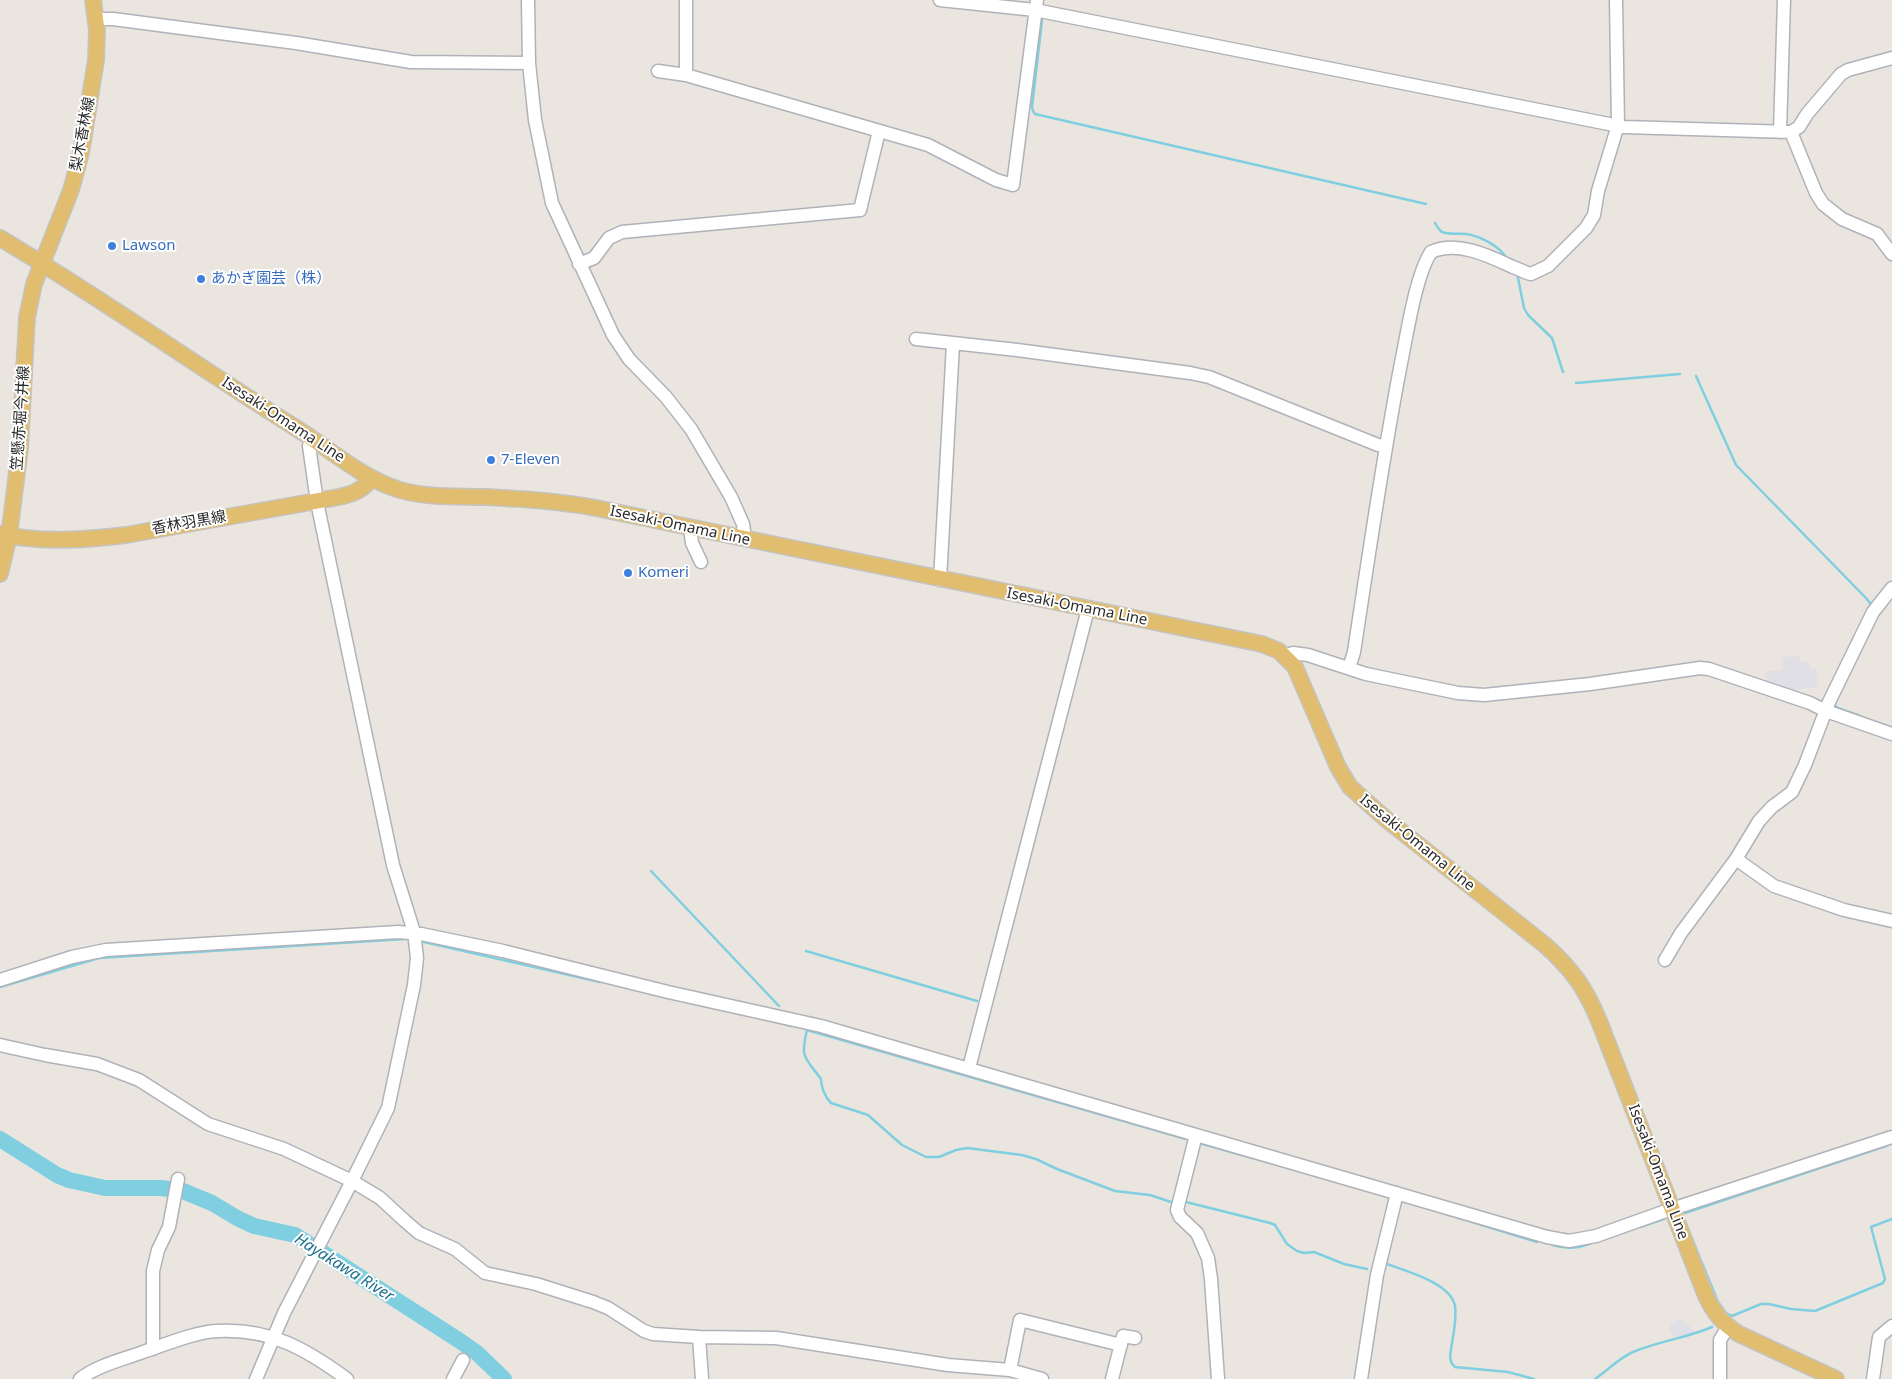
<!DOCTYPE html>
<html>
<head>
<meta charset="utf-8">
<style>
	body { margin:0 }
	canvas { display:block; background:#ebe5df }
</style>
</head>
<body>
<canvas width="1892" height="1379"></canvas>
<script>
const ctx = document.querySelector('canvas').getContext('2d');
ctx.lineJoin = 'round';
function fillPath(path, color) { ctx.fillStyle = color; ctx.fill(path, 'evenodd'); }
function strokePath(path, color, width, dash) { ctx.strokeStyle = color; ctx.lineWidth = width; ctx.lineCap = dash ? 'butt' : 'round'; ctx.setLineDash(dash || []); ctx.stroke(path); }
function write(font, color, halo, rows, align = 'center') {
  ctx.font = font + ' "Noto Sans","Noto Sans JP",sans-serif'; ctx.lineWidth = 4; ctx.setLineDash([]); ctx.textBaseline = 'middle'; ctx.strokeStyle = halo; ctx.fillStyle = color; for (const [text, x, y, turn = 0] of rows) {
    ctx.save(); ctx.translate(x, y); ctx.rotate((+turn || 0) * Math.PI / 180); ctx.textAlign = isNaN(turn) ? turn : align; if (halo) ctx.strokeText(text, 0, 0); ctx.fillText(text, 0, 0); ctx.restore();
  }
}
const industrial = new Path2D(`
	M1799,656L1800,662L1809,661L1810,668H1816L1818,687L1783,691L1767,686L1766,671L1783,670L1782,657Z
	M1681,1319L1696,1332L1675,1337L1672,1334L1669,1329L1673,1322Z`);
const stream = new Path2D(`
	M1042,20L1032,107L1033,111L1035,114L1426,204
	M1435,223C1437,226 1439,230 1442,232C1449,235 1459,233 1466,234C1480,236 1500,246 1507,259
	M1518,278L1524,308L1528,315L1552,338L1563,372
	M1696,376L1736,465L1866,598L1873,607
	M1576,383L1680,374
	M1835,701V706L1838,708L1860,716
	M651,871L779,1006
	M424,942L600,982
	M806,951L977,1001
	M0,987L99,958L405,939
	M781,1023L791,1026
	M1199,1143L1292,1169
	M1171,1202L1150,1195L1115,1191L1057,1169L1036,1159L1022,1155L967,1148L956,1150L939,1157H926L902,1145L868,1115L831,1103C825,1097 821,1087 821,1079C805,1057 800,1059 807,1030L1186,1139
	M1186,1202L1270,1223L1275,1225L1287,1244L1297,1251L1304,1253L1314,1252L1344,1264L1367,1269
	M1443,1213L1537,1242
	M1685,1213L1886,1146
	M1684,1219L1718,1302L1726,1313L1732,1316L1761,1304H1769L1791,1309L1815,1311L1883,1283L1885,1279L1871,1227L1892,1219
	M1640,1227L1664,1219
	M1553,1245C1569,1250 1579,1248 1594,1242
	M1387,1264C1406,1271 1451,1283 1455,1306C1457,1320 1453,1336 1451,1349C1450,1356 1449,1362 1455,1367L1508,1372L1534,1379
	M1595,1379C1608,1370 1619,1358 1633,1352C1659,1341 1687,1338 1712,1327`);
const river = new Path2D(`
	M0,1139L57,1175L69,1180L105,1188H161L183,1191L212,1203L237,1218L254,1226L295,1235L460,1341L477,1353L504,1379`);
const minor = new Path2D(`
	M528,0L529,63L535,120L552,203L613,335L629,359L666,397L691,429L731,497L743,524L744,531L743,539
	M686,0V75
	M940,0L1035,10L1624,127L1791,132L1799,127L1807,114L1841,74L1848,70L1892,58
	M96,19H113L296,43L411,62L529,63
	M658,71L686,75L928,145L996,180L1013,185L1037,0
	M1780,132L1784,0
	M1791,132L1816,193L1823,204L1842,219L1877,234L1892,254
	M579,264L594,258L609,238L622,232L860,210L879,131
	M916,339L1017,350L1190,373L1209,377L1378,445L1385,446
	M690,528L692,543L701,562
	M940,580L953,344
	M1285,655L1293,653L1308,655L1366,674L1458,693L1484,695L1590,684L1700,668L1709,669L1810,703L1826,711L1892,734
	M1349,668L1354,652C1369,554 1383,455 1402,358C1408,329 1416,275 1431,252C1457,240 1489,256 1513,267C1519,269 1525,273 1531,274L1548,266L1586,228L1594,215L1598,191L1618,125L1616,0
	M1736,859L1774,886L1844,910L1892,921
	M1665,960L1681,933L1736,859L1759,821L1772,807L1792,792L1805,765L1829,702L1873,612L1892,588
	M0,980L72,957L106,950L398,932L421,934L503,951L668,992L821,1026L1547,1237L1569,1241L1596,1236L1666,1211L1892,1137
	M0,1045L45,1055L97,1064L139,1080L208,1124L284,1149L352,1181L380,1198L405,1221L419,1233L455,1249L485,1273L536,1284L593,1302L608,1308L644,1331L653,1334L699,1337L776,1338L948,1365L1010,1370L1042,1379
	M969,1068L1088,609
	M1196,1135L1177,1210L1180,1217L1197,1233L1208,1258L1211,1279L1218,1379
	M699,1337L702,1379
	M153,1349V1271L158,1250L169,1227L178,1179
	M1010,1370L1020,1320L1121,1345
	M80,1379C98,1365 122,1360 143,1352C164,1345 195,1332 217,1331C270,1328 306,1349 347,1379
	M256,1379L284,1313L352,1181L388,1108L414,985L417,958L414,932L393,865L317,502L309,446L312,437
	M453,1379L463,1360
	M1112,1379L1123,1336L1135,1338
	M1361,1379L1377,1275L1397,1193
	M1720,1379V1340L1728,1327
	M1873,1379L1879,1337L1892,1326`);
const major = new Path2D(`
	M0,238C101,298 197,366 296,428C330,449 361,478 400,490C428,498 458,496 486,497C523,499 559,501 596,508L1262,644L1279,651L1295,667L1338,767L1350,787L1387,820L1545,945C1572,969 1586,989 1599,1021L1706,1296C1714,1313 1723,1324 1739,1334L1836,1379
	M1,534C42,543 85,540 126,535L339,497C353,494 363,490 372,478
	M0,574L9,536L20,448L27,317L34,284L71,190L81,153L96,60L97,30L93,0`);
const markers = [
	[112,246,5,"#3f7fe0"],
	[201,279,5,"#3f7fe0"],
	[491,460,5,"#3f7fe0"],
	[628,573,5,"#3f7fe0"]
];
const streetNames = [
	["梨木香林線",83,134,-79],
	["笠懸赤堀今井線",21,418,-86],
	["Isesaki-Omama Line",283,420,33],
	["香林羽黒線",189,523,-10],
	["Isesaki-Omama Line",680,526,12],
	["Isesaki-Omama Line",1077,607,11],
	["Isesaki-Omama Line",1417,843,39],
	["Isesaki-Omama Line",1658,1172,69]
];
const shopNames = [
	["Lawson",122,246],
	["あかぎ園芸（株）",211,279],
	["7-Eleven",501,460],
	["Komeri",638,573]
];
const waterNames = [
	["Hayakawa River",344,1268,32]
];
fillPath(industrial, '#e0dfe5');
strokePath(stream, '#7fcfe1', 2.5);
strokePath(river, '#7fcfe1', 16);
strokePath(minor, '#b0b2ba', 15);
strokePath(major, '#c4c4c4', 18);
strokePath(minor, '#fff', 12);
strokePath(major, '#e1bd6f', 15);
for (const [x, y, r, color] of markers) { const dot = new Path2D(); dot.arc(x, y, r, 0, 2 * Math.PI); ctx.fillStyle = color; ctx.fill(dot); strokePath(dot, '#fff', 2); }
write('15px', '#2b2b2b', '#fff', streetNames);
write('15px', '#366cbe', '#fff', shopNames, 'left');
write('italic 16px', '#1d708d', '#fff', waterNames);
</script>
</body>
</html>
